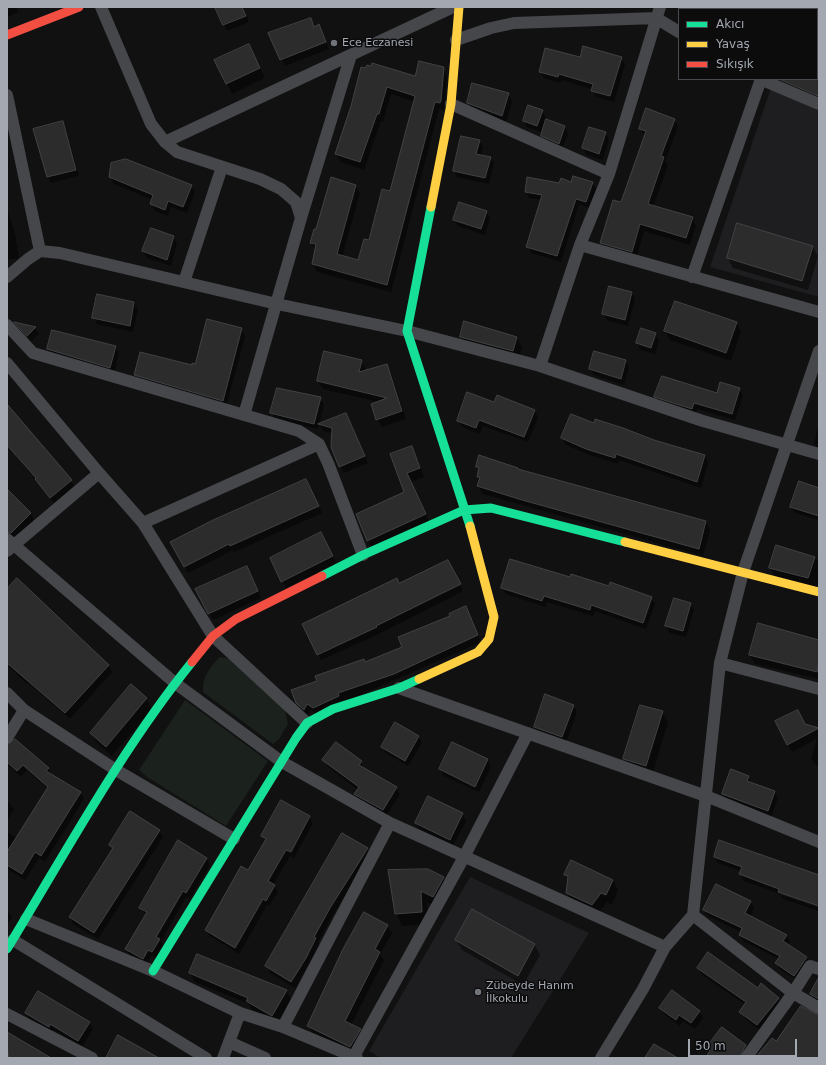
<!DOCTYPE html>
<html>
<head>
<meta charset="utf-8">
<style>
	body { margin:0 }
	#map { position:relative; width:826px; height:1065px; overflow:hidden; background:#111112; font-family:"DejaVu Sans",sans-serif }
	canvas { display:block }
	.frame { position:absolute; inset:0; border:8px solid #a3a8b1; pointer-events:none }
	.legend { position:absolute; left:678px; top:8px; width:140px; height:72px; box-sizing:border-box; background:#0c0c0d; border:1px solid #484a4f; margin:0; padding:5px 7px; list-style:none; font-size:12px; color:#a3a8b1 }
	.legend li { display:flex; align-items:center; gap:8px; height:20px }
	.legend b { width:20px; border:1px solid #484a4f }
	.scale { position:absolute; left:688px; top:1039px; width:109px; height:18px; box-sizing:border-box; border:2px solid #a3a8b1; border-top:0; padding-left:5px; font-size:12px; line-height:14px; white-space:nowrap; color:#a3a8b1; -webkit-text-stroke:3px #0c0c0d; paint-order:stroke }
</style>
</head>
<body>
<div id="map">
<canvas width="826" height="1065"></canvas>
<div class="frame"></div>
<ul class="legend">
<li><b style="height:5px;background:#16e098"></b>Akıcı</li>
<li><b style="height:5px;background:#ffcf43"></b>Yavaş</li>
<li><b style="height:5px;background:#f24e42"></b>Sıkışık</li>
</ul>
<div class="scale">50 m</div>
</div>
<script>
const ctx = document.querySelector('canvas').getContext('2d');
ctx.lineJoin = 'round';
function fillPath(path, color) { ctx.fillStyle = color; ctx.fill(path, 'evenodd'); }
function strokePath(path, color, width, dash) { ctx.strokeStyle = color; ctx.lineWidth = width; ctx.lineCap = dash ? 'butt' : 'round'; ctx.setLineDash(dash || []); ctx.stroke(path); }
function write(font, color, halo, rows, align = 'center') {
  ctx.font = font + ' "DejaVu Sans",sans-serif'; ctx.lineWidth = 3; ctx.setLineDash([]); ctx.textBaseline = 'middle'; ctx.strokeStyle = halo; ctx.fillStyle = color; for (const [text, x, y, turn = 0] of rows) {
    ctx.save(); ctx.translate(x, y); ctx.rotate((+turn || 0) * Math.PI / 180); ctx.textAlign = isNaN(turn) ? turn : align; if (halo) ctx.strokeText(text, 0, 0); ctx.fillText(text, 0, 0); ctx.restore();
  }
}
const built = new Path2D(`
	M773,82L819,101V297L710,267Z
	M470,877L589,933L511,1058H381L369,1051Z`);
const green = new Path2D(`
	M220,657L232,659L284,705L288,724L279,739L273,744L203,692C202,677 210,667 220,657Z
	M185,700L268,761L226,826L147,777L139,770Z`);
const shadow = new Path2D(`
	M7,7H16L18,12L7,17Z
	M216,7H243L249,22L227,31Z
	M808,7H819V100L775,79H817V9H808Z
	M310,19L315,27L319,26L329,49L285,66L270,33L287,26L288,28Z
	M249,45L265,78L232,94L216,61Z
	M581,58H621L625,64L614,102L596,97L592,89L562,80L561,83L544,78L540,72Z
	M443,68L447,76L444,110L439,109L391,292L317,272L313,264L316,251L311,242L317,231L355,186L360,193L342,257L359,261L390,192L415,102L391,94L383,122L381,121L364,170L341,162L336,154L366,69L416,77Z
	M508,94L512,101L506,122L472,109L468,103Z
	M542,111L546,118L541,132L527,127L524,120Z
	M674,120L678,127L665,161L668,165L653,207L692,218L696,226L690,245L644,231L636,259L605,250L601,243L622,203L645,136L640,129Z
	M62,122L66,129L79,176L51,183L48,177L34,129Z
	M565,127L568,134L562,149L546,142L543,136Z
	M605,133L609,139L603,160L587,155L583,148Z
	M479,141L483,147L481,156L491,158L494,164L489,184L457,177L454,170Z
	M110,177L191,186L195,192L187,213L171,207L168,216L155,211L151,204L153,200L114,184Z
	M572,183H592L596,189L590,208L579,204L561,262L531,253L528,246L542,200L529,198L526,191Z
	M7,208L15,234L19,258L7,260Z
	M486,212L490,218L485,235L458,226L454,220Z
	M173,237L177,243L171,266L147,258L143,251Z
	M812,246L818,256L808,290L733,268L728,258Z
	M632,293L635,299L628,326L607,320L603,313Z
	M134,303L138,309L133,332L97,324L94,317Z
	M736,322L741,331L731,361L670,340L665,331Z
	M16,323L35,328L39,334L31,341Z
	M241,329L245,336L226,407L139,381L136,375L195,365Z
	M655,334L659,341L655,354L641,350L637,343Z
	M461,337L517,338L522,347L519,361L466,347Z
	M115,347L119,353L114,374L52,356L48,349Z
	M361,361L366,371L386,365L391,373L406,419L382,427L377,419L378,402L323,389L318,381Z
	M626,361L629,367L624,385L594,375L590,369Z
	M739,389L743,396L735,420L697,409L696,415L659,403L656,397L718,394Z
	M320,398L324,405L318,429L275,419L272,412Z
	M495,403L534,410L538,417L528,442L483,426L480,434L462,427L458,421Z
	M7,407L75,487L54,503L7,444Z
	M346,415L368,463L344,473L332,446V433L323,431L319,425Z
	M819,423V451L814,444Z
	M594,424L705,456L708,463L701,488L619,460L618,464L590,455L566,445L562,438Z
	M412,447L424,477L411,482L430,523L373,550L368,540L406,493L392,454Z
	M477,466L518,468L519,470L706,522L710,530L703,556L483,494L478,486L479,470Z
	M799,482L819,488V520L795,513L792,507Z
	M309,486L322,513L234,552L233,550L188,573L171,542Z
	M7,491L31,513L34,520L15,539L7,536Z
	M324,540L336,563L286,588L271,558Z
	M776,547L819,560V588L775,577L770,568Z
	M247,567L261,598L213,620L197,589Z
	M452,567L463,591L379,634L321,660L318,654L399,584Z
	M570,579L651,598L655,604L646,629L595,611L593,616L547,602L546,607L506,594L502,588Z
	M7,590L108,665L112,672L70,719L28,683L27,684L7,665Z
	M690,604L694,610L686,637L670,633L666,626Z
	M466,608L481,642L317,714L311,710L308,715L301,709L297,702L365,663L403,648Z
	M819,641V679L755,664L750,655Z
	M131,686L146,699L152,709L112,756L97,743L91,733Z
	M546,695L574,706L577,712L566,743L539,734L535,727Z
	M662,712L668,722L652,775L630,769L624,759Z
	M805,725L819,729V766L816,765L811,758L817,739L792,752L788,744Z
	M418,736L422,743L408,766L386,753L382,747Z
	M453,744L488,760L491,767L479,792L444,776L440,769Z
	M7,748L48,769L52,776L80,792L84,799L45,862L39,858L25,880L7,869V832L17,838L48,789L27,770L21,777L7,764Z
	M324,760L361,762L364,769L396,788L400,794L386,816L359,801L356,794L358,790L327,766Z
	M748,777L752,784L774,792L778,798L771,817L726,800L723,794Z
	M7,800L14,809L7,821Z
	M462,814L466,821L453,846L420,829L416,823Z
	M309,817L313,823L294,858L290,856L273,885L278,892L269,906L267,905L239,954L210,936L206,930L249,871L266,842L262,836Z
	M159,831L163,837L98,939L73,924L70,917L113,850L110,845Z
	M367,849L371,855L333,915L318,943L319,946L295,988L270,973L267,966Z
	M715,857L819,876V906L781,892V895L819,908V911L783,899L780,894L744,881L740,874L741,871L718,863Z
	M206,858L210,865L190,899L186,897L161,941L163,946L156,958L152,955L146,964L130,956L126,949L146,915L141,908Z
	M428,870L443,878L450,890L440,909L427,902L428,924L402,926L396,914Z
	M565,875L613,880L618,890L612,905L607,902L598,914L573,903L567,893L569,880Z
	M750,902L754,908L750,917L786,936L790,942L788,945L806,957L810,964L798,981L780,969L776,963L779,959L743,941L740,935L741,932L708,916L704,910Z
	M7,910L12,917L7,925Z
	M473,910L535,945L540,955L523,985L462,950L456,940Z
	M387,926L392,933L380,954L384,960L351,1025L360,1029L364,1037L355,1054L313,1034L309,1026Z
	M698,968L758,989L778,999L782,1005L761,1031L744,1018L740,1012L746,1005L702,975Z
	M190,973L286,991L291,999L277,1023L252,1010L249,1004L195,982Z
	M819,979V1003L815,1001L811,994Z
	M661,1008L699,1011L703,1018L695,1029L683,1021L680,1026L664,1014Z
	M26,1013L89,1022L93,1029L82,1047L54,1030L52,1033L30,1020Z
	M745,1046L749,1052L745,1058H706L710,1053L707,1048Z`);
const building = new Path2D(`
	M215,7H242L246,16L223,25Z
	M311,18L314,27L319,24L326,42L280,60L268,33Z
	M249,44L260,68L226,84L214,60Z
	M583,46L622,57L610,96L591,91L593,84L559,74L558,77L539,72L545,48L580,57Z
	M419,61L444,67L441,101L440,103L435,102L387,285L312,264L316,244L310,243L314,229H316L331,177L356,185L337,254L358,260L364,239L369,240L382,189L390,191L415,96L387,87L379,114H377L360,162L335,154L351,106L361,67L365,68L367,65L371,66L372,63L415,76Z
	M779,79H819V96Z
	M472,83L509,93L502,116L467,103Z
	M528,105L543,110L537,126L523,121Z
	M646,108L675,119L661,156L664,157L648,204L693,217L686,238L640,224L632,252L600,243L613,200L621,202L646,131L639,129Z
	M546,119L565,126L559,144L541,136Z
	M63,121L76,170L47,177L33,129Z
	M589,127L606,132L599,154L582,148Z
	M461,136L480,140L476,154L491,157L485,178L453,171Z
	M126,159L192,185L183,207L168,201L165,210L150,204L153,195L109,177L111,163Z
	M573,176L593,182L586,202L576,199L557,256L526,247L542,195L525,192L527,177L559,183L561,178L571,182Z
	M459,202L487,211L481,229L453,220Z
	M737,223L813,246L802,281L727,258Z
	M151,228L174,236L167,260L142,251Z
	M609,286L632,292L625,320L602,314Z
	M97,294L134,302L130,326L92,318Z
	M675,301L737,322L726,353L664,331Z
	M207,319L242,328L223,401L134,375L140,352L192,365V363L195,364Z
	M464,321L517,337L513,351L460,337Z
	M14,322L36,327L27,336Z
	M641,328L656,333L651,348L636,343Z
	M52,330L116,346L110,368L47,349Z
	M324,351L362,360L359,372L387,364L402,411L376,420L371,404L387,398L317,381Z
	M594,351L626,360L621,379L589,369Z
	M662,376L717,393L720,382L740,388L732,414L694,403L692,409L654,397Z
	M277,388L321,397L314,424L270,413Z
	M467,392L494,402L497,395L535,410L524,437L479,420L476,428L457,421Z
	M7,404L72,480L50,498L35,479L36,478L7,445Z
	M346,413L365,456L339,467L331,447L332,428L318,424Z
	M571,414L594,423L595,419L623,428L654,440L705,455L697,482L616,454L615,458L586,449L561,438Z
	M412,446L420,468L407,473L426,514L367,541L356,514L404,492L390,454Z
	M479,455L518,468V469L706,521L699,549L522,500L477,486L480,477H477L479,467H476Z
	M306,479L319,506L230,546L229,544L184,567L170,542L211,521Z
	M799,481L819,488V516L790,507Z
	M7,489L31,513L11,533L7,532Z
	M321,532L333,556L281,582L270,558Z
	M776,545L815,557L808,578L769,568Z
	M510,559L570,577L571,574L609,586L610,582L652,597L643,623L591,605L590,610L544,596L542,601L501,588Z
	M448,560L461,584L376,626L377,627L317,655L302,624L397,578L399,583Z
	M247,566L258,591L208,614L195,589Z
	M17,578L109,665L65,713L7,663V589Z
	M674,598L691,603L683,631L665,626Z
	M466,606L478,635L394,674L338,693L339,696L313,708L307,704L304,710L296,703L291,690L317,681L315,676L364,659L365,662L402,647L398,637L450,616L449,614Z
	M758,623L819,640V663L817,672L749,655Z
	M131,684L147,698L106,747L90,733Z
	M545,694L574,705L562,737L534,727Z
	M640,705L663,711L646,766L623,759Z
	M798,710L805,724L819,728L787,745L775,721Z
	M395,722L419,736L405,761L381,747Z
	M15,739L49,768L46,771L81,792L41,856L35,852L22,874L7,865V852L48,787L23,765L17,771L7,762V746Z
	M336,742L362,761L359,765L397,787L383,810L354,794L359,787L322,760Z
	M452,742L488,759L475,787L439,769Z
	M731,769L749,776L747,781L775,791L768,811L722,794Z
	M428,796L463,813L450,840L415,823Z
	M281,800L310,816L291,852L286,850L268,881L275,885L266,901L263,899L235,948L205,930L241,866L248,870L266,839L261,836Z
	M130,811L160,830L94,933L69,917L113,848L109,845Z
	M342,833L368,848L330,908L314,937L316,938L306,958L291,982L265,966Z
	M178,840L207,858L186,893L183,891L156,937L160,939L152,952L148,950L143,959L125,949L147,912L139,908Z
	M719,840L819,875V906L778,892L779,889L739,874L742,867L714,857Z
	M571,860L613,880L606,895L601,893L592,905L566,893L568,876L564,875Z
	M428,869L444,877L433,897L421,891L422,912L395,914L388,870Z
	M716,884L751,901L745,913L787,935L783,941L807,957L794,976L775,963L780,956L739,935L742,928L703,910Z
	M472,909L535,944L518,976L455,940Z
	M364,912L388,925L375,949L380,952L345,1021L361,1029L350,1047L307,1026L343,949Z
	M708,952L758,988L761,983L779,998L757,1025L739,1012L746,1002L697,968Z
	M197,954L287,990L272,1016L246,1001L248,998L189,973Z
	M819,977V999L810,994Z
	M672,990L700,1011L691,1023L679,1015L676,1020L659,1008Z
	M38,991L90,1022L78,1041L50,1024L49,1027L25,1013Z
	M801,1006L819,1015V1058H755L772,1038L776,1041Z
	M722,1027L746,1045L739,1058H705L710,1051L706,1048Z
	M7,1032L36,1049L51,1058H9Z
	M118,1035L159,1058H106Z
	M654,1044L678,1058H645Z`);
const street = new Path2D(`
	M101,7L151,124L165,142L177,152L260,179L281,189L296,202L301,218L244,415
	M791,9V7
	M456,40L491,28L514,23L656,18L679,32
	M760,79L819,104
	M7,95L40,251
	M451,104L609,174
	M165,142L453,7
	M301,218L351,55
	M580,245L819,312
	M7,277L28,259L40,251L60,253L277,304L407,331L540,366L703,421L819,454
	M692,277L761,79
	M184,282L222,167
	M7,325L33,353L299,431L319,444L328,463L363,555
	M7,363L99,473L143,523L213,636L307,723
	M540,366L580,245L609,174L660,7
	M143,523L319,444
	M7,539L175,683L282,762L390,823L665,947
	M7,551L99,473
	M720,663L819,689
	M399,688L706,796L819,842
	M7,693L24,710L116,770L234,839
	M7,738L24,710
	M693,915L793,993L819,1008
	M26,919L153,971L240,1013L283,1027L357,1058
	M13,940L206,1058
	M7,1014L92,1058
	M283,1027L390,823
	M229,1042L265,1058
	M223,1058L240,1013
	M353,1058L464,857L528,733
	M601,1058L643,989L665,947L693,915L720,663L743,572L819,351
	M746,1058L793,993L810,966L819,969`);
const fast = new Path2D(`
	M431,207L407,331L470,526
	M322,576L363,555L464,510L491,508L625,542
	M7,949C66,852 121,750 192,662
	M153,971L296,738L307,723L333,709L399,688L419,679`);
const slow = new Path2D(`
	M431,207L451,104L459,7
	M625,542L819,592
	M419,679L478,652L489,639L494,617L470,526`);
const jam = new Path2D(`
	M7,35L79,7
	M192,662L213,636L236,619L322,576`);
const markers = [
	[334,43,4,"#707379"],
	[478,992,4,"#707379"]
];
const poiNames = [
	["Ece Eczanesi",342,43],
	["Zübeyde Hanım",486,986],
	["İlkokulu",486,999]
];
fillPath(built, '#1e1e20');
fillPath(green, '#1b211c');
fillPath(shadow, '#0007');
fillPath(building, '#2c2c2d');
strokePath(building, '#414245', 1);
strokePath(street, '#45474a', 12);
strokePath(fast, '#16e098', 9);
strokePath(slow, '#ffcf43', 9);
strokePath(jam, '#f24e42', 9);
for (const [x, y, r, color] of markers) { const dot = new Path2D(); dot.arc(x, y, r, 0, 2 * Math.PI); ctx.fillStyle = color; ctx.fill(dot); strokePath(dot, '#0c0c0d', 1.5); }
write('11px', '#a3a8b1', '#0c0c0d', poiNames, 'left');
</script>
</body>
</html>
